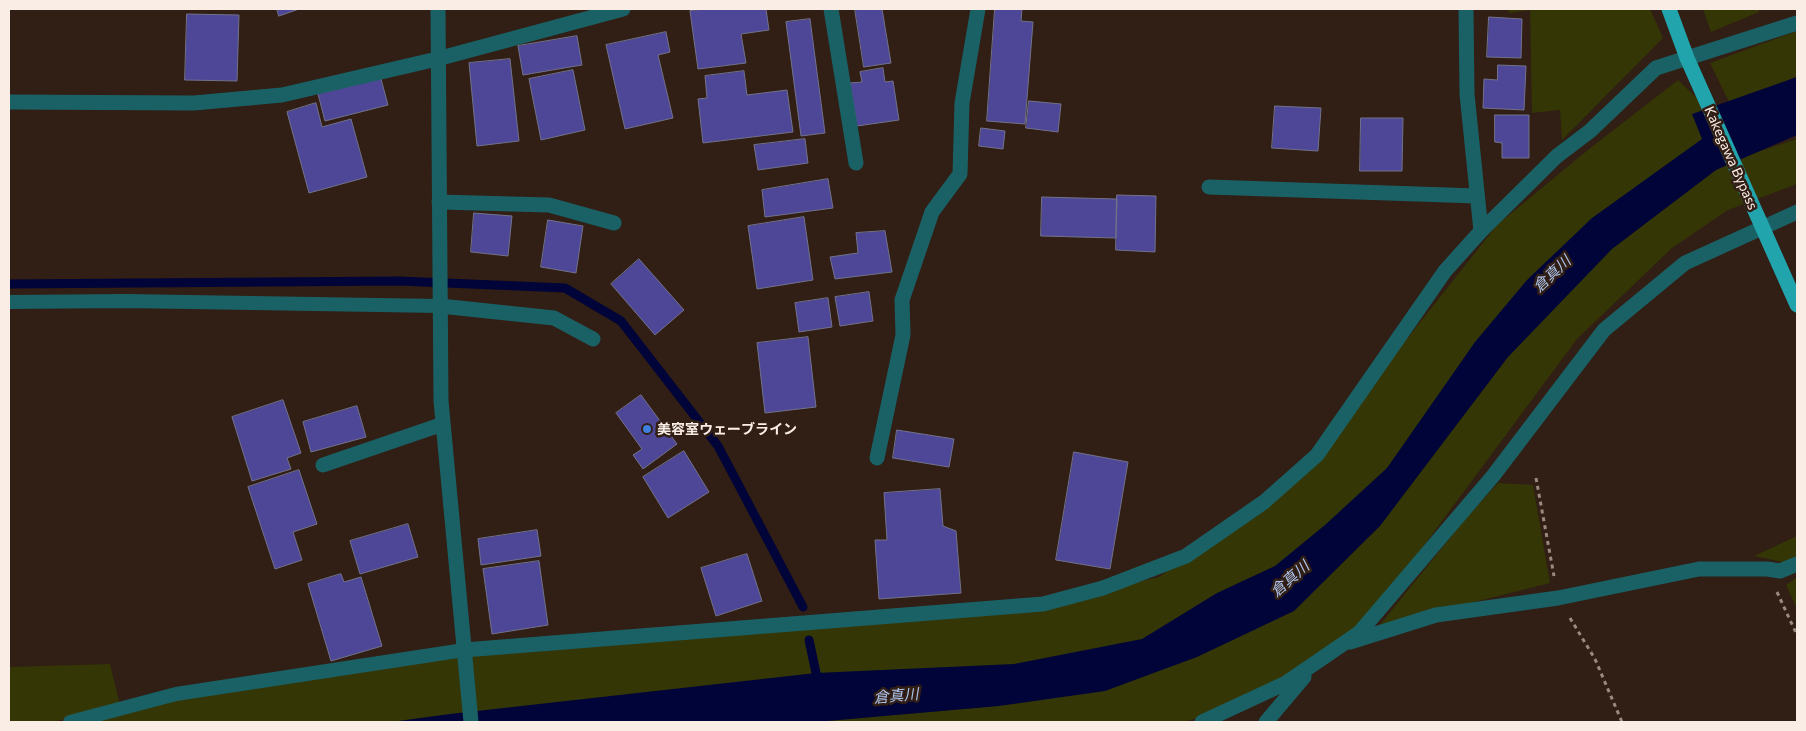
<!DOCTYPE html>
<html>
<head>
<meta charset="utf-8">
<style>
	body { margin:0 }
	#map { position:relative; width:1806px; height:731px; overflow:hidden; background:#311e14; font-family:Commissioner,sans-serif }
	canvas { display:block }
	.frame { position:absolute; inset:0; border:10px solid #faede6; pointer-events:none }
</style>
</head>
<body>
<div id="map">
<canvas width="1806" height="731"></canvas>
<div class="frame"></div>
</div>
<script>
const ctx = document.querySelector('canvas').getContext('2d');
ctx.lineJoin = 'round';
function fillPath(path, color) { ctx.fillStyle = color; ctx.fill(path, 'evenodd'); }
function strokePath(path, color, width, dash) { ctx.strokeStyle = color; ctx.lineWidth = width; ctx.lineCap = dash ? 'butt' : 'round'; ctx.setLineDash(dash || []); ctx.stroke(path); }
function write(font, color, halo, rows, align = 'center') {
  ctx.font = font + ' Commissioner,"Noto Sans JP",sans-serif'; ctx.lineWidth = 5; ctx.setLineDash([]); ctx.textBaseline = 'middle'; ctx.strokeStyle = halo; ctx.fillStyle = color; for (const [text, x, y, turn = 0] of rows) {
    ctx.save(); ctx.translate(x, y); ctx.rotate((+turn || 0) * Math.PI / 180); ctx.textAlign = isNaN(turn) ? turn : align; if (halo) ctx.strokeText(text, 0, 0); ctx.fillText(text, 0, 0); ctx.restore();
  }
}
const green = new Path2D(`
	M1508,9H1650L1663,38L1562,140L1560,110L1532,113L1530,10L1509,13Z
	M1703,9H1758L1759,12L1711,32Z
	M1797,31V76L1732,108L1710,63Z
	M1678,80L1754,153L1797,139V184L1728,210L1672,248L1577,339L1359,633L1230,709L1183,722H86L139,707L490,648L1043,604L1159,577L1275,493L1331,435L1497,225L1589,149Z
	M1498,483L1533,485L1550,583L1379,626L1467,517Z
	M1797,536V609L1786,585L1797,577L1796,565L1754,556Z
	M110,664L121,709L50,722H9V667Z`);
const water = new Path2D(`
	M1797,77V135L1716,170L1612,249L1508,357L1380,526L1294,611L1197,657L1105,691L999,706L816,722H391L450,714L816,673L1014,664L1142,639L1217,593L1275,566L1325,525L1387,468L1475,342L1527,280L1592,218L1702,139L1692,114Z`);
const stream = new Path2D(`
	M9,284L399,281L565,288L621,321L718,446L803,607
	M809,640L816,673L820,683`);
const building = new Path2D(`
	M277,9H299L279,16Z
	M706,9H766L769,30L741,34L746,63L698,69L690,11Z
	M855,9H882L891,63L864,67Z
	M995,9H1022L1021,21L1033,22L1025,124L987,121Z
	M187,14L239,15L237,81L185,80Z
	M1489,17L1522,19L1521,58L1487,57Z
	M810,19L825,133L801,136L786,22Z
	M666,32L670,52L658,55L673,118L625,129L606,45Z
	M577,36L582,65L523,75L518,46Z
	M510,59L519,141L477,146L469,63Z
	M1498,65L1526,66L1524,110L1483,108L1484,79L1497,80Z
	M883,68L885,82L893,81L899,120L857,126L850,83L862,82L860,72Z
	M573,70L585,130L541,140L529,79Z
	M744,71L747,95L787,90L793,132L703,143L698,99L707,98L705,76Z
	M381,79L388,105L325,121L318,94Z
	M1029,101L1061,104L1058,132L1026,128Z
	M316,103L322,127L351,119L367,177L309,193L287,112Z
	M1275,106L1321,108L1318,151L1272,148Z
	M1495,115H1529V158H1502V143L1495,142Z
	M1361,118H1403L1402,171H1360Z
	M981,128L1005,131L1003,149L979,146Z
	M805,139L808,163L758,170L754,145Z
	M828,179L833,208L765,217L762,190Z
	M1117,195L1156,196L1155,252L1116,250Z
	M1042,197L1117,199L1116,238L1041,236Z
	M474,213L512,216L508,256L471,252Z
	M804,217L813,280L757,289L748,226Z
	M548,220L583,226L576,273L541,267Z
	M885,231L892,272L835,279L830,257L858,253L856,233Z
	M639,259L684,310L655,335L611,284Z
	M869,292L873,321L840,326L835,297Z
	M828,298L832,327L799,332L795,303Z
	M808,337L816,407L765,413L757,343Z
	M641,395L677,444L643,469L633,455L642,449L616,413Z
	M283,400L301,453L287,458L291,469L252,481L232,417Z
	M357,406L366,437L311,452L303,422Z
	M897,430L954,439L949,467L893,458Z
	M684,451L709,492L668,518L643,477Z
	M1074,452L1128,462L1110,569L1056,560Z
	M299,470L317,524L293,532L302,560L275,569L248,487Z
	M940,489L943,526L956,531L961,593L879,599L875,540H887L884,493Z
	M408,524L418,557L360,574L350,541Z
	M537,530L541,556L481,565L478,539Z
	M747,554L762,601L716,616L701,568Z
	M539,561L548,625L492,634L483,569Z
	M341,574L344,582L361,577L382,646L331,661L308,584Z`);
const path = new Path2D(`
	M1536,478L1554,576
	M1777,592L1797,635
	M1570,618L1595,659L1622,722`);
const service = new Path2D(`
	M9,302L126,301L440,306
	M70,722L176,694L464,650`);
const minor = new Path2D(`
	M438,9L441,401L471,722
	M831,9L856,163
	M1466,9L1467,94L1481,231
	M9,102L194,103L282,95L437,59L623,9
	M1209,187L1477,196
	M439,202L549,205L614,223
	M440,306L554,318L593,339
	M877,458L903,335L902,300L932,212L960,174L962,103L978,9
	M323,465L443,424
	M1350,642L1436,615L1558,598L1699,569H1767L1780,571L1797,564
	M464,650L1043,604L1103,588L1186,556L1264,502L1317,455L1445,271L1481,231L1557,156L1590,131L1656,68L1797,23
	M1202,722L1286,683L1359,633L1493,476L1604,330L1685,263L1797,212
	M1266,722L1304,677`);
const trunkBridge = new Path2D(`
	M1669,9L1687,58L1797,305`);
const markers = [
	[647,429,5,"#3f7fe0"]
];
const streetNames = [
	["Kakegawa Bypass",1731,158,66]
];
const poiNames = [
	["美容室ウェーブライン",657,429]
];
const waterNames = [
	["倉真川",1552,274,-43],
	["倉真川",1290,579,-41],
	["倉真川",896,696,-5]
];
fillPath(green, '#343606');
fillPath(water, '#000438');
strokePath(stream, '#000438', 9);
fillPath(building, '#4e4798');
strokePath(building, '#727289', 1);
strokePath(path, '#9a8a81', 3, [4, 4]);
strokePath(service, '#1a6166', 14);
strokePath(minor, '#1a6166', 15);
strokePath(trunkBridge, '#21a4ac', 15);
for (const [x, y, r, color] of markers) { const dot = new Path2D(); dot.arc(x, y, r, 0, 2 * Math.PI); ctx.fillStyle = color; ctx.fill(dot); strokePath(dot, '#311e14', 2); }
write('14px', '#faede6', '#311e14', streetNames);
write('bold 14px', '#faede6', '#311e14', poiNames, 'left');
write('italic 15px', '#aec6ef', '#311e14', waterNames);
</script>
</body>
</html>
